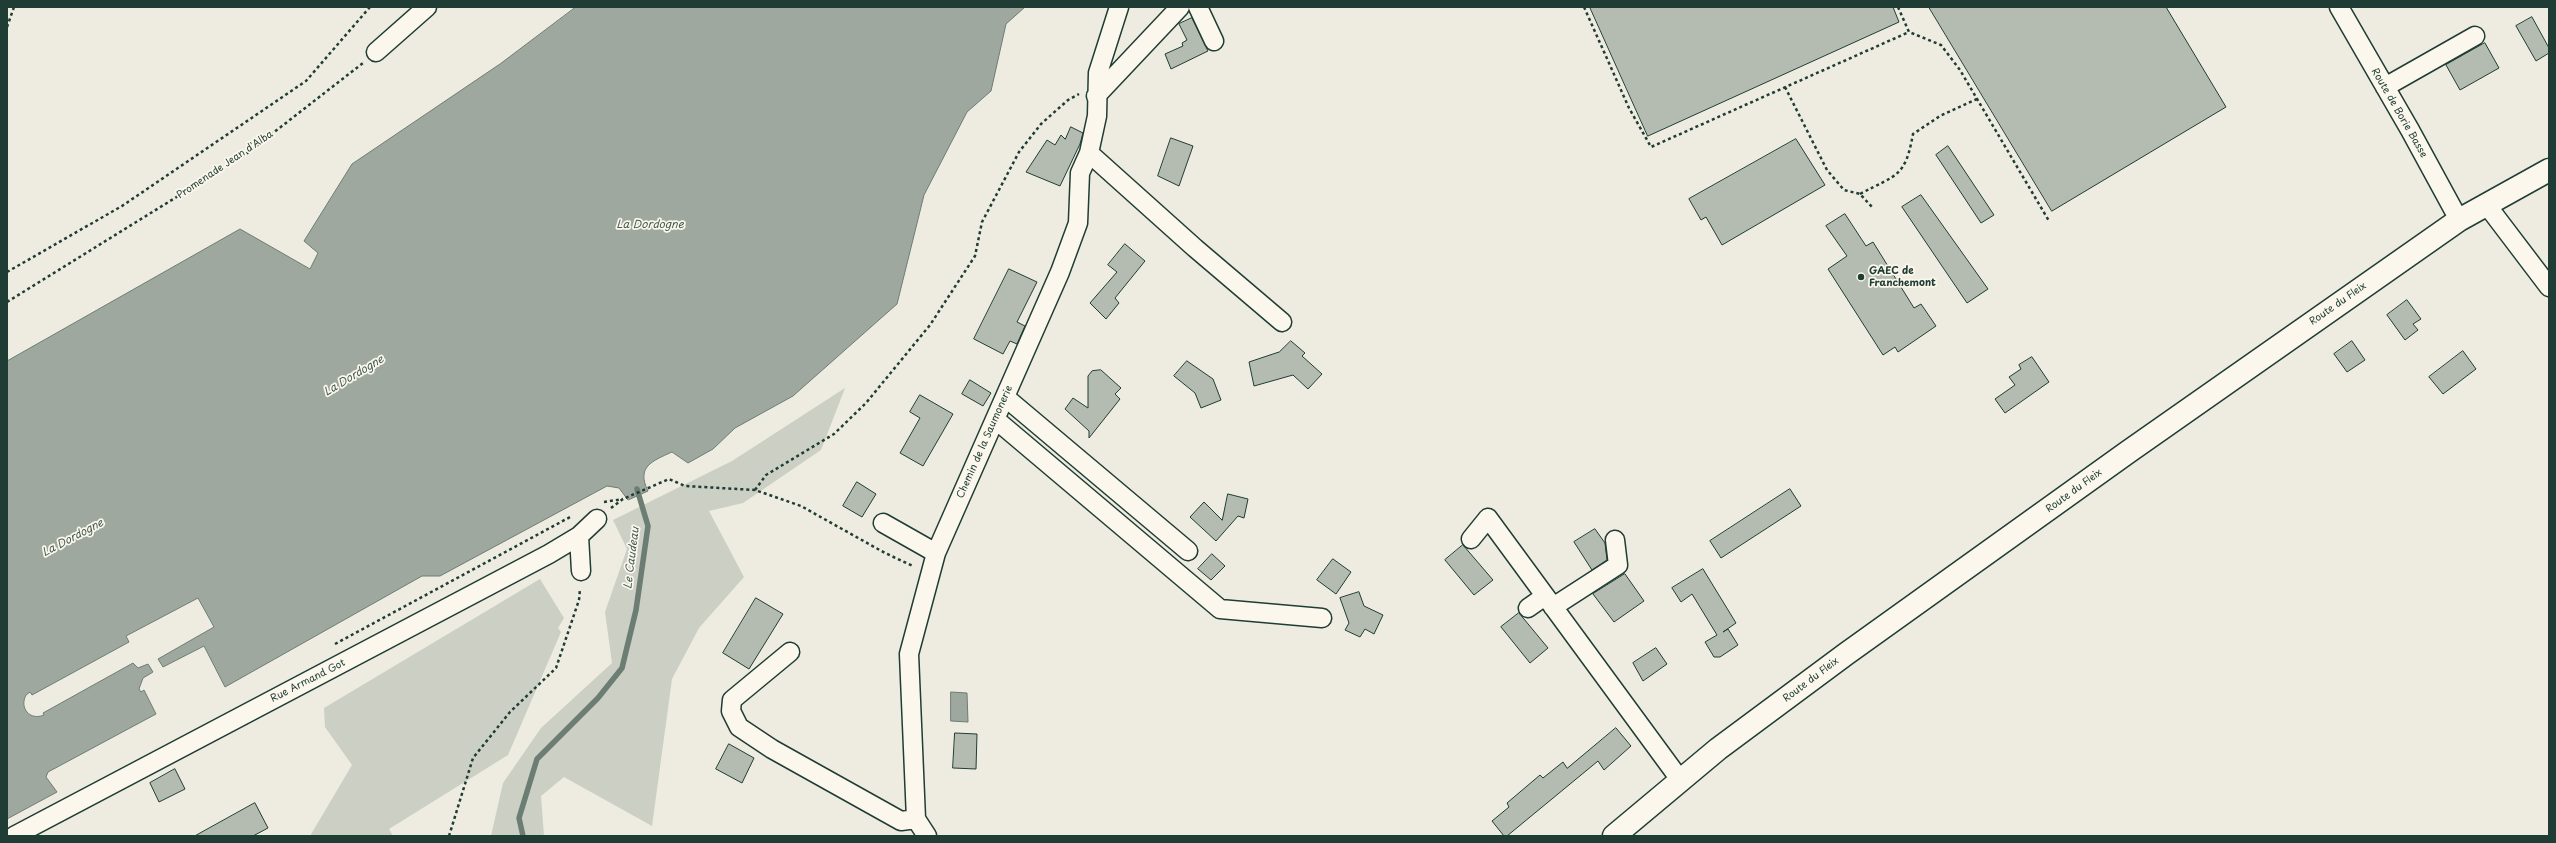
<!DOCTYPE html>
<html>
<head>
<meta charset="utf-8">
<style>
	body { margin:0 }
	#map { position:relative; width:2556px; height:843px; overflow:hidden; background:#eeece1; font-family:"Playpen Sans",sans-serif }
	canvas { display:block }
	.frame { position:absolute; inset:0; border:8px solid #1f3d34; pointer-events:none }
</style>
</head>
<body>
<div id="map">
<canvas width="2556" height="843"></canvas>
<div class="frame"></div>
</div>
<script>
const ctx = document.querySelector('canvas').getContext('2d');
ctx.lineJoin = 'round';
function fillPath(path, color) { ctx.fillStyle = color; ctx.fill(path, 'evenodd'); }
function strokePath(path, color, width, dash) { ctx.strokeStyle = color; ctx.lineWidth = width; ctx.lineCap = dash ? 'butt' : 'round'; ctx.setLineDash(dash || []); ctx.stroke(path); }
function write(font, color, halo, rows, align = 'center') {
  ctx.font = font + ' "Playpen Sans",sans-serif'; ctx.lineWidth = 3.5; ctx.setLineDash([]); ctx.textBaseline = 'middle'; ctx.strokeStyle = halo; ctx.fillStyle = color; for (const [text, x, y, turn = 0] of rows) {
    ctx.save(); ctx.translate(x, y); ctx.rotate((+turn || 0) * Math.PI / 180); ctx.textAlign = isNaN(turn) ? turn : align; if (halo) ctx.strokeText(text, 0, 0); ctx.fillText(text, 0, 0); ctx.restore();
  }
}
const green = new Path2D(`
	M845,388L821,450L743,503L709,511L744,577L699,628L672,679L652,826L564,777L541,796L544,836H491L503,783L541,728L612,663L605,612L627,549L613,520L732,461Z
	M540,579L564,618L558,628L561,632L508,755L389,829L393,836H310L352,765L325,727L324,708Z`);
const water = new Path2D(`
	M576,7H1025L1006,24L991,91L967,112L924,195L897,304L793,396L735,428L713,449L688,463L672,452C652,461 636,467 648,491L628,500L619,488L607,486L440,576H422L225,687L204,646L163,667L158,659L214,627L198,598L126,636L129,642L32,695L30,692L26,695C19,708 30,721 44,715L43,713L133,663L138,668L148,664L153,672L143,678L139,689L141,692L144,690L156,714L48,772L46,777L57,792L7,819V361L240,229L310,269L318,253L304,241L352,164L500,64Z
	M951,692L967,693L968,722L951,721Z`);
const stream = new Path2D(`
	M523,836L519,818L537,759L598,698L622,668L636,610L648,526L637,489`);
const building = new Path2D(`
	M1590,7H1893L1899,22L1648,136Z
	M1929,7H2166L2226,107L2052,211Z
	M2532,17L2549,48V53L2536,61L2516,26Z
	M1192,18L1208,51L1171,69L1165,54L1183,46L1182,43L1187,40L1179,24Z
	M2485,43L2499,68L2460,90L2446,65Z
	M1071,127L1083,133L1080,144L1060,186L1026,172L1047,140L1055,145L1061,135L1065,139Z
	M1171,138L1193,146L1179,186L1158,176Z
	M1796,139L1825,185L1722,245L1706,217L1701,220L1689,199Z
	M1948,146L1994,215L1981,223L1936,155Z
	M1921,195L1988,289L1967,303L1902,207Z
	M1845,214L1866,246L1873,242L1914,308L1921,304L1936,326L1898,352L1895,347L1883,355L1828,269L1847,256L1826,226Z
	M1125,244L1145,261L1115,298L1119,303L1106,319L1090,303L1117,272L1108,265Z
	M1009,269L1037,282L1017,322L1025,326L1017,344L1010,341L1003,354L974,339Z
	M2407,300L2421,319L2413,324L2418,330L2405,340L2387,315Z
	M1291,341L1305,353L1302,356L1322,374L1308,389L1293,375L1254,386L1249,362L1279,352Z
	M2352,341L2365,360L2347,372L2334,354Z
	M2463,351L2476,369L2443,394L2429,377Z
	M2032,357L2049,382L2005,413L1995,399L2015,385L2009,377L2021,369L2019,365Z
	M1187,361L1213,379L1221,400L1201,408L1195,393L1174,376Z
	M1101,370L1121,388L1115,394L1120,399L1089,438V431L1065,409L1073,398L1088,408V376L1092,371Z
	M970,380L991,393L983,406L962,394Z
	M920,395L953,414L923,466L900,453L920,418L910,412Z
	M857,482L876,494L862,517L843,506Z
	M1790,489L1801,506L1721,558L1710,541Z
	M1228,494L1248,499L1244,518L1238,516L1216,541L1190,517L1204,502L1222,520Z
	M1595,529L1605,543L1607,560L1592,570L1574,542Z
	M1463,545L1493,580L1474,595L1445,560Z
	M1212,554L1225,566L1211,580L1198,569Z
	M1333,559L1351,572L1336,594L1317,580Z
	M1703,569L1736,623L1723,632L1728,629L1738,645L1720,657H1714L1705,642L1717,635L1692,594L1681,602L1672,588Z
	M1625,574L1644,601L1614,622L1593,594Z
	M1359,592L1364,606L1383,615L1374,634L1365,629L1360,637L1345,630L1349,623L1340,598Z
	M756,598L783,614L749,669L723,653Z
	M1519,613L1548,648L1530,663L1501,627Z
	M1656,648L1667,664L1643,681L1633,663Z
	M1616,728L1631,746L1604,770L1598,761L1507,836H1504L1492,821L1509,807L1507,803L1540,775L1543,778L1563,762L1567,768Z
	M955,733L977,734L976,769L953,768Z
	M729,744L754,758L742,783L716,769Z
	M175,769L185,789L159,802L150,783Z
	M255,803L268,828L253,836H195Z`);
const path = new Path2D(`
	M1584,7L1629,108L1651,147L1909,32
	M1898,7L1909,32L1941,45L1960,70L2049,221
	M7,27L14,7
	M1785,87L1827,170L1844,190L1860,194L1872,207
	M1860,194C1897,174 1905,178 1913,134L1940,116L1977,99
	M7,272L122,206L306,81L370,7
	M7,302L246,154L363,63
	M755,490L766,475L834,434L866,403L930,325L975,256L982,222L1019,152L1041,124L1068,100L1079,94
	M604,502L623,499
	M611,508L623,499L669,479L685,486L755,490L801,506L885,553L913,566
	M335,644L572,516
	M449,836L473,758L510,712L556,668L579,600L580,589`);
const minor = new Path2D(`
	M1198,7L1214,41
	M2339,7L2410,130L2459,220
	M376,52L427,7
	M2385,87L2475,36
	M1096,96L1180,7
	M1089,153L1195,248L1282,322
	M2486,204L2549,287
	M1005,397L1188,551
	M995,419L1220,609L1322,618
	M883,523L936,553
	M579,536L581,571
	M1471,539L1488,518L1681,781
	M1553,607L1618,565L1615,540
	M1528,608L1545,596
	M790,652L732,700L731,711L739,727L772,749L901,821L916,819
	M916,819L909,654L936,553L1060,272L1078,223L1080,173L1089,153L1097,116L1098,73L1119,7
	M916,819L927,836
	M14,836L549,554L579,536L597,519`);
const major = new Path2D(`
	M1614,836L1718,749L1846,654L2128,452L2459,220L2549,170`);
const markers = [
	[1861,277,4,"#1f3d34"]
];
const streetNames = [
	["Route de Borie Basse",2399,113,60],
	["Promenade Jean d'Alba",225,165,-34],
	["Route du Fleix",2338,304,-35],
	["Chemin de la Saumonerie",985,442,-66],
	["Route du Fleix",2074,491,-36],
	["Route du Fleix",1811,680,-37],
	["Rue Armand Got",308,681,-27]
];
const poiNames = [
	["GAEC de",1869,271],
	["Franchemont",1869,283]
];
const waterNames = [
	["La Dordogne",650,225],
	["La Dordogne",354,376,-31],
	["La Dordogne",73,538,-28],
	["Le Caudeau",632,558,-83]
];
fillPath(green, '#cbcfc4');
fillPath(water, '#9fa89f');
strokePath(water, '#6c7d74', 1);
strokePath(stream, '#6c7d74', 5.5);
fillPath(building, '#b4bbb0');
strokePath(building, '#1f3d34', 1);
strokePath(minor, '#1f3d34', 21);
strokePath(major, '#1f3d34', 25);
strokePath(path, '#1f3d34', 2.5, [3, 3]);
strokePath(minor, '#fbf7ec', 18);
strokePath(major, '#fbf7ec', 22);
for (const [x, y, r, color] of markers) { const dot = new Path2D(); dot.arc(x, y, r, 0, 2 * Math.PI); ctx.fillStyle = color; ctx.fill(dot); strokePath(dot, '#fbf7ec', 1.5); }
write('10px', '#1f3d34', '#fbf7ec', streetNames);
write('bold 10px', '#1f3d34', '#fbf7ec', poiNames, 'left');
write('italic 11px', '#455d54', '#fbf7ec', waterNames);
</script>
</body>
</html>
